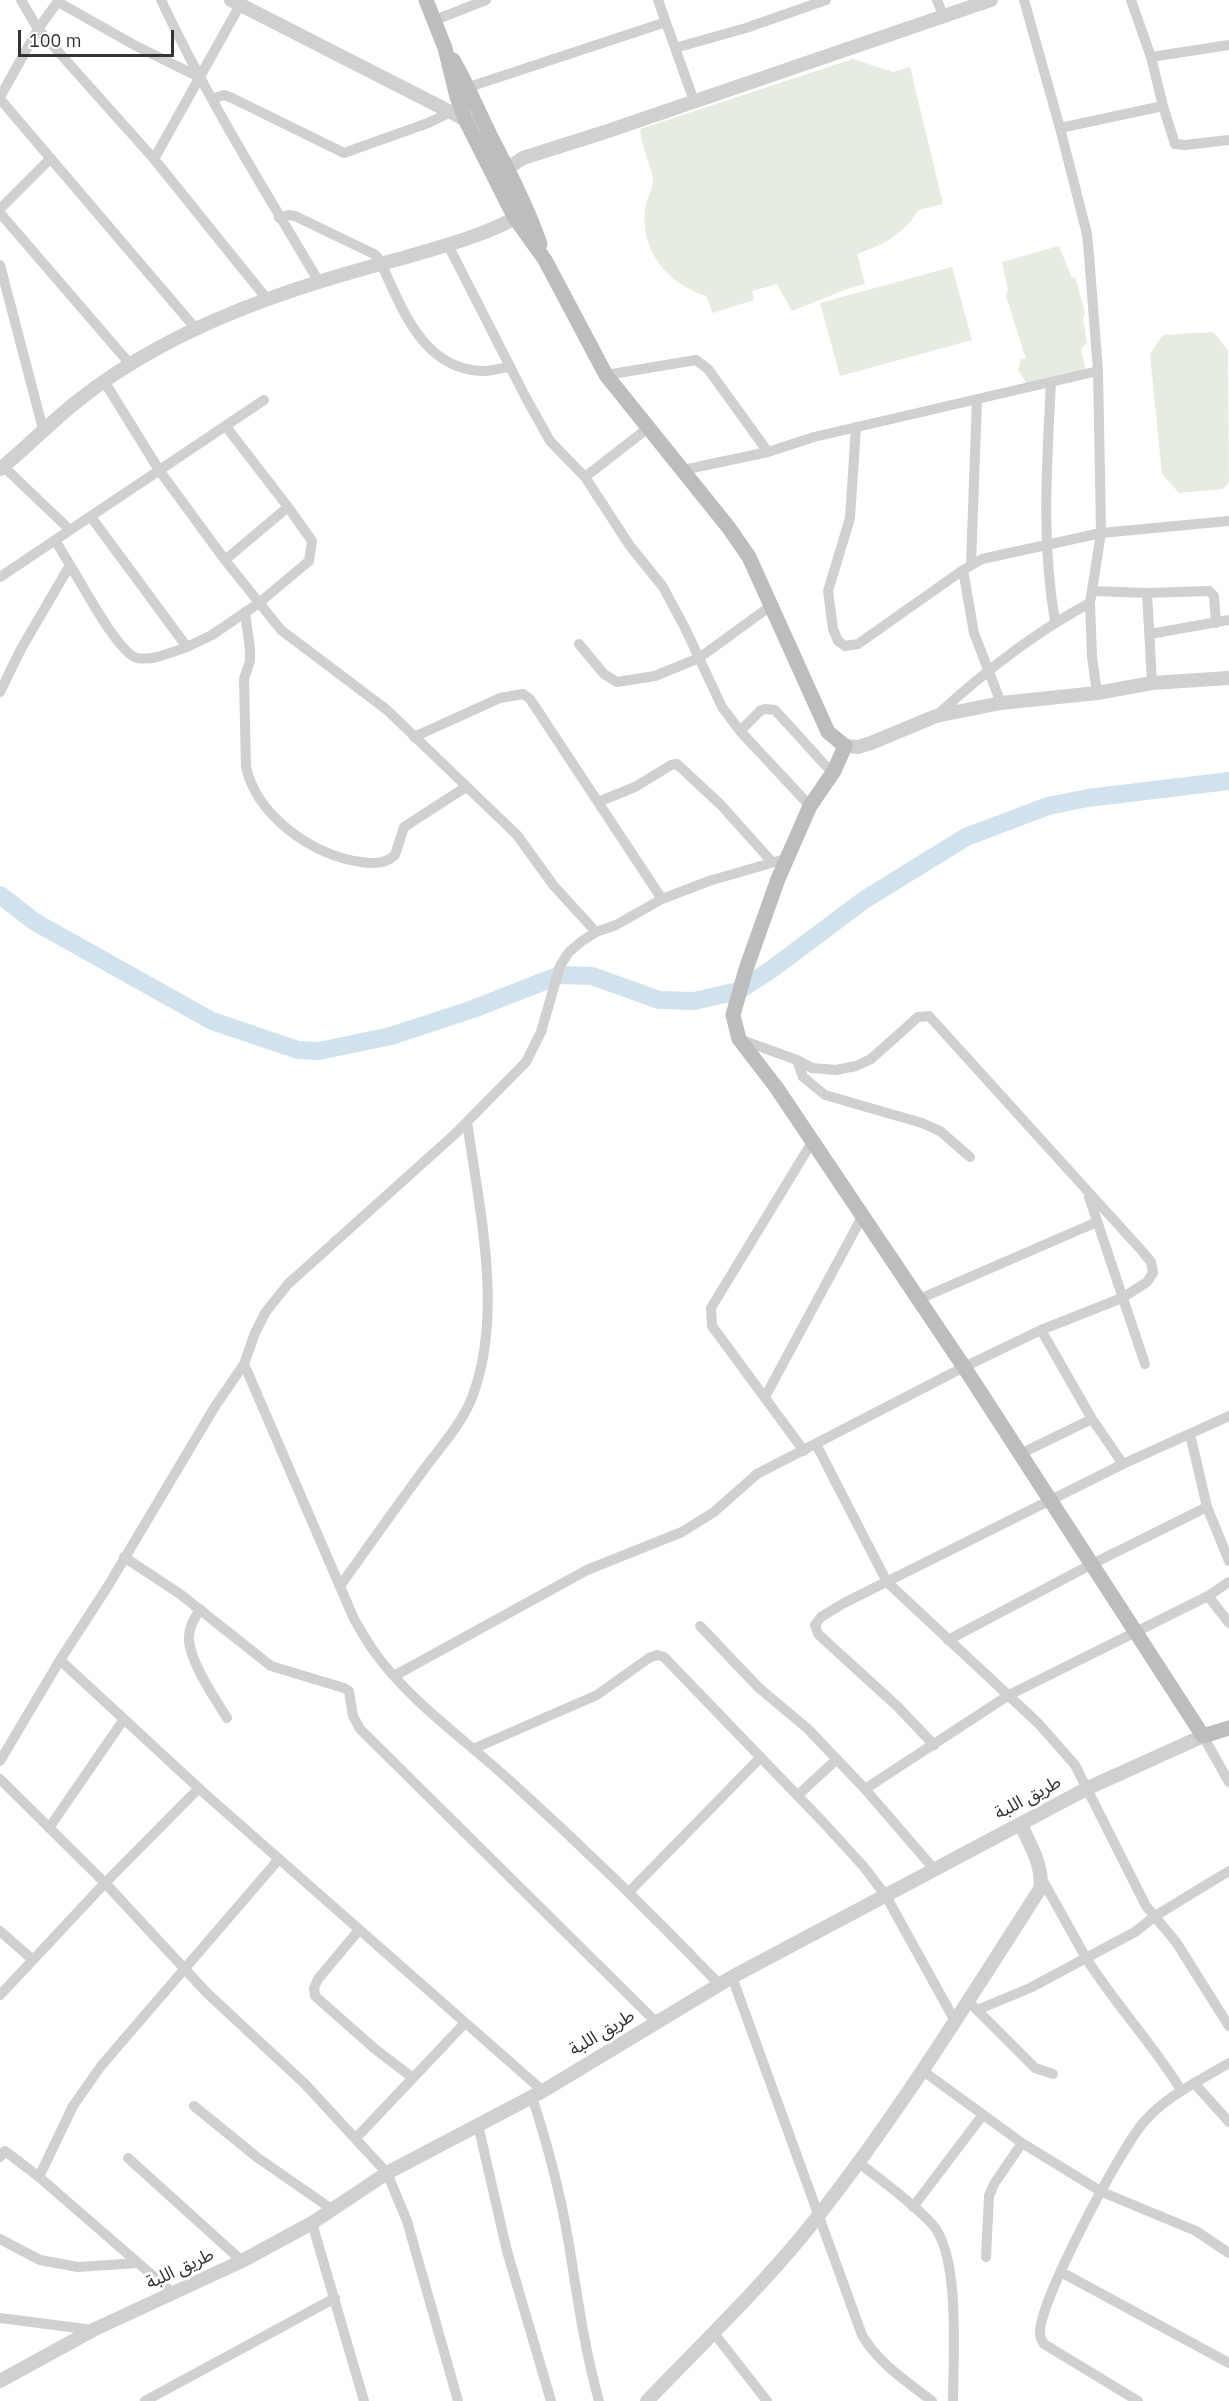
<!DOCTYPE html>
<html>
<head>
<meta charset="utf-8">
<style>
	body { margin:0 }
	#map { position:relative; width:1229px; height:2401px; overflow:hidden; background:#fff; font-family:"IBM Plex Sans",sans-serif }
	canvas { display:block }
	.scale { position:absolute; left:18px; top:30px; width:156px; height:27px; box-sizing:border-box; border:3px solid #333; border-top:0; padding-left:8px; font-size:18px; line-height:21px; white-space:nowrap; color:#333; -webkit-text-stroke:4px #fff; paint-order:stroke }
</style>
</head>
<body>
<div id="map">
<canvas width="1229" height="2401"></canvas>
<div class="scale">100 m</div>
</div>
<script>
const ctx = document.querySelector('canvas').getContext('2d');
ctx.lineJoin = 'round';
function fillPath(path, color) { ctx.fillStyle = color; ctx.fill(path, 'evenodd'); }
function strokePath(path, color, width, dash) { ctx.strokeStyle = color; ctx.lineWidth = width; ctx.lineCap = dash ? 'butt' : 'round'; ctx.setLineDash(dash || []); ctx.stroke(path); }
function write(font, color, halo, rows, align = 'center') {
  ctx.font = font + ' "IBM Plex Sans","Noto Sans Arabic",sans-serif'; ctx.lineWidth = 6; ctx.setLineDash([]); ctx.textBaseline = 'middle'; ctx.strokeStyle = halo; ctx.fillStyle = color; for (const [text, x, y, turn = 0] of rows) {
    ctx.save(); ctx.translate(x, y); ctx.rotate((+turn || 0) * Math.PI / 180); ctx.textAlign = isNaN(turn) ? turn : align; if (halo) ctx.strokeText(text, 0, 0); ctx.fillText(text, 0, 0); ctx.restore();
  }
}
const green = new Path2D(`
	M853,59L893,72L910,67L943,204L918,210C904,235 882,245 857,254L865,284L852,287L792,311L777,284L752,291L754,300L713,313L706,296C668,284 640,251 645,209C646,200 654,186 653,178C649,161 642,147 640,129Z
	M1059,246L1072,278L1075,277L1085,313L1083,318L1087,343L1081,349L1086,372L1027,384L1018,370L1021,359H1026L1006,296L1008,290L1002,262Z
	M952,267L972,340L840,376L820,303Z
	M1213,332L1228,350L1229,482L1223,489L1179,493L1162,474L1150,354L1163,335Z`);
const river = new Path2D(`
	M0,895L35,922L212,1021L298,1050L319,1051L391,1036L473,1009L560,975L592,976L659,1000L694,1001L738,991L772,969L864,900L966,837L1048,806L1088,798L1229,781`);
const minor = new Path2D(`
	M21,0L38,29L154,159L267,299
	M161,0C207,98 264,189 319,282
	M658,0L694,101
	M937,0L943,15
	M1024,0L1060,128L1087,234L1089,255L1098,371L1100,474L1101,533L1090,603L1092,657L1097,693
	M1131,0L1151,57L1229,45
	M58,2L136,46L199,77
	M435,20L486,0
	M675,48L746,28L826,0
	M469,87L666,22
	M0,97L38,29L59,0
	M0,99L196,329
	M212,99L224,95L232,98L344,153L428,123L451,112
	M1163,106L1175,144L1185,145L1229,140
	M1060,128L1163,106L1151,57
	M154,159L240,5
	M0,209L51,158
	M0,213L130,364
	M279,218L288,215L295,216L374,254L379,259C401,305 421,369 482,371C491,371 501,368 510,367
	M448,245L525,396L550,441L585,477L630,546L663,587L685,628L722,707L740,731L810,806
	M0,265L43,429
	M606,375L696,360L708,369L768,452
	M104,381L159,470L225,560L281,630L387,710L517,835L554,886L596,932
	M1051,382C1047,464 1041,540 1055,621
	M856,427L850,518L828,591L833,629L838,641L845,646L858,644L963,570L982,559L1101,533L1229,521
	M227,428L288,507
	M3,466L70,530
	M683,470L768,452L814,437L1098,371
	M585,477L648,428
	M91,517L187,647L212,635L259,603L309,561L312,541L288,507L225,560
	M971,564L977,399
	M70,565C82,584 118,653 137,658C153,661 172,652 187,647
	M963,570L974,633L1001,703
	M0,577L264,400
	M1092,591L1147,593L1209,591L1214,596L1216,623
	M1147,593L1152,683
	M245,612L250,649V661L244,679L246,767C257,816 313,856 361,862C373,864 386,864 395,855L404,827L466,787
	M1150,634L1229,620
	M579,644L604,674L617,682L655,676L699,658L772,605
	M0,692L21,649L70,565L55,540
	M936,716C984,672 1033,633 1090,603
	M740,731L760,711L765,709L775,710L825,765L834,771
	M414,737L500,698L523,694L530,699L662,899
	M598,802L635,787L671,765L677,764L721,805L772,862
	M797,1060L803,1077L825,1095L922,1123L940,1131L970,1157
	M1089,1197L1145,1364
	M917,1300L1097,1222
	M1041,1330L1092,1419L1123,1464
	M244,1364L354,1619C360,1629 366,1640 373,1650C408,1700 463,1738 508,1779C581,1845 652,1914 720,1985
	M765,1397L862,1217
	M1190,1434L1207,1507
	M816,1444L887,1582L1039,1724L1075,1765L1146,1906L1176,1942L1229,2026
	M804,1451L712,1326L711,1308L812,1142
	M1020,1454L1092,1419
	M124,1557L180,1594L271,1666L344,1688L349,1691L353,1716L360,1729L656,2022
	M340,1586C368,1547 396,1507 425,1468C442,1445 465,1420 474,1392C503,1310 479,1206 467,1122
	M1208,1596L1229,1623
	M200,1609C194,1619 188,1628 189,1641C191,1663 215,1699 227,1718
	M700,1626L759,1688L808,1729L865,1789L934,1869
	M948,1640L1092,1564L1207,1507L1229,1561
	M60,1660L204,1793L543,2091
	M394,1676L587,1570L682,1532L714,1512L757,1474L964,1367L1041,1330L1122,1298L1147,1282L1153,1273L1151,1262L1142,1251L929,1016L918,1017L871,1059L856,1066L836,1070L812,1068L797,1060L739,1039
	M1203,1736L1229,1782
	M934,1745L898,1707L818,1634L815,1625L821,1617L844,1603L1123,1464L1229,1416
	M473,1749L597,1695L649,1658L657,1655L664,1657L822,1821L864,1867L886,1896L955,2021
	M0,1761L60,1660L108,1586L214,1408L244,1364L255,1333L265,1313L288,1284L455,1134L526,1062L541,1032L560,966L569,952L582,941L596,932L616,925L662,899L709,881L785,859
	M0,1779L105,1883L207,1993L305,2084L387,2173L407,2221L458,2401
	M865,1789L1009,1695L1208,1596L1229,1582
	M798,1795L837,1759
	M49,1828L124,1719
	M1042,1879L1086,1958L1135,1932L1155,1916L1229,1871
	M629,1892L761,1757
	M359,1930L318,1979L314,1988L315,1996L375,2049L413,2078
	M0,1931L33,1960
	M732,1977L862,2335C879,2364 906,2381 932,2401
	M0,1995L105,1883L199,1788
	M973,2006L1035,2068L1053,2074
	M977,2010L1030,1988L1086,1958C1115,2004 1153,2044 1181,2090
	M923,2071L1022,2143L1102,2192L1196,2231L1229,2253
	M1194,2083L1229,2122
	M532,2097C547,2143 560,2191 568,2239C577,2293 584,2348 599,2401
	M194,2106L258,2158L333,2210
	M478,2125L507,2251L551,2401
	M356,2138L465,2023
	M0,2157L5,2151L39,2177
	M128,2158L242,2261
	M858,2162C883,2182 911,2201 932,2224C961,2256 953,2358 953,2401
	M913,2207L982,2116
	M312,2223L364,2401
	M0,2239L40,2260L78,2267L138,2263
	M986,2257L989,2196L994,2184L1022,2143
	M1061,2272L1229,2363
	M174,2294L39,2177L73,2106L101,2066L279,1859
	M0,2318L93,2330
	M713,2332L767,2401
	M145,2401L335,2298
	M1138,2401L1044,2344C1041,2340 1040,2336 1040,2331C1042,2296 1119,2152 1143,2123C1166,2096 1199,2081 1229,2063`);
const tertiary = new Path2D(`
	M231,0L470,122
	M499,174L523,158L608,131L991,0
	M0,469C26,448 49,424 75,403C132,357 199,324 268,299C312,283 357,270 403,258C440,247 490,234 522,214
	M845,746L858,747L871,743L936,716L1001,703L1097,693L1152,683L1229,678
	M0,2381L93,2330L242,2261L312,2223L387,2173L543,2091L732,1977L1088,1788L1203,1736
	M647,2401C700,2346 755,2293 803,2235C891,2126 964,2007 1040,1889C1044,1867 1030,1845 1021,1825`);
const secondary = new Path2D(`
	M426,0L445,48L457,97L465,119L515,218L545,260L606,375L729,528L749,557L828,732L845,746L834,771L810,806L778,879L746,969L733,1015L739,1039L776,1087L964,1367L1203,1736L1229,1728
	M453,60C468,86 479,113 492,139C510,174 527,207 540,244`);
const streetNames = [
	["طريق اللبة",1028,1798,-28],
	["طريق اللبة",602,2033,-31],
	["طريق اللبة",180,2269,-25]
];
fillPath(green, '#e6ecdf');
strokePath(river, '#cfe2ee', 18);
strokePath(minor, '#d0d0d0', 10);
strokePath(tertiary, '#d0d0d0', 14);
strokePath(secondary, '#bdbdbd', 15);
write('18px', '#333', '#fff', streetNames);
</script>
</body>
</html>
